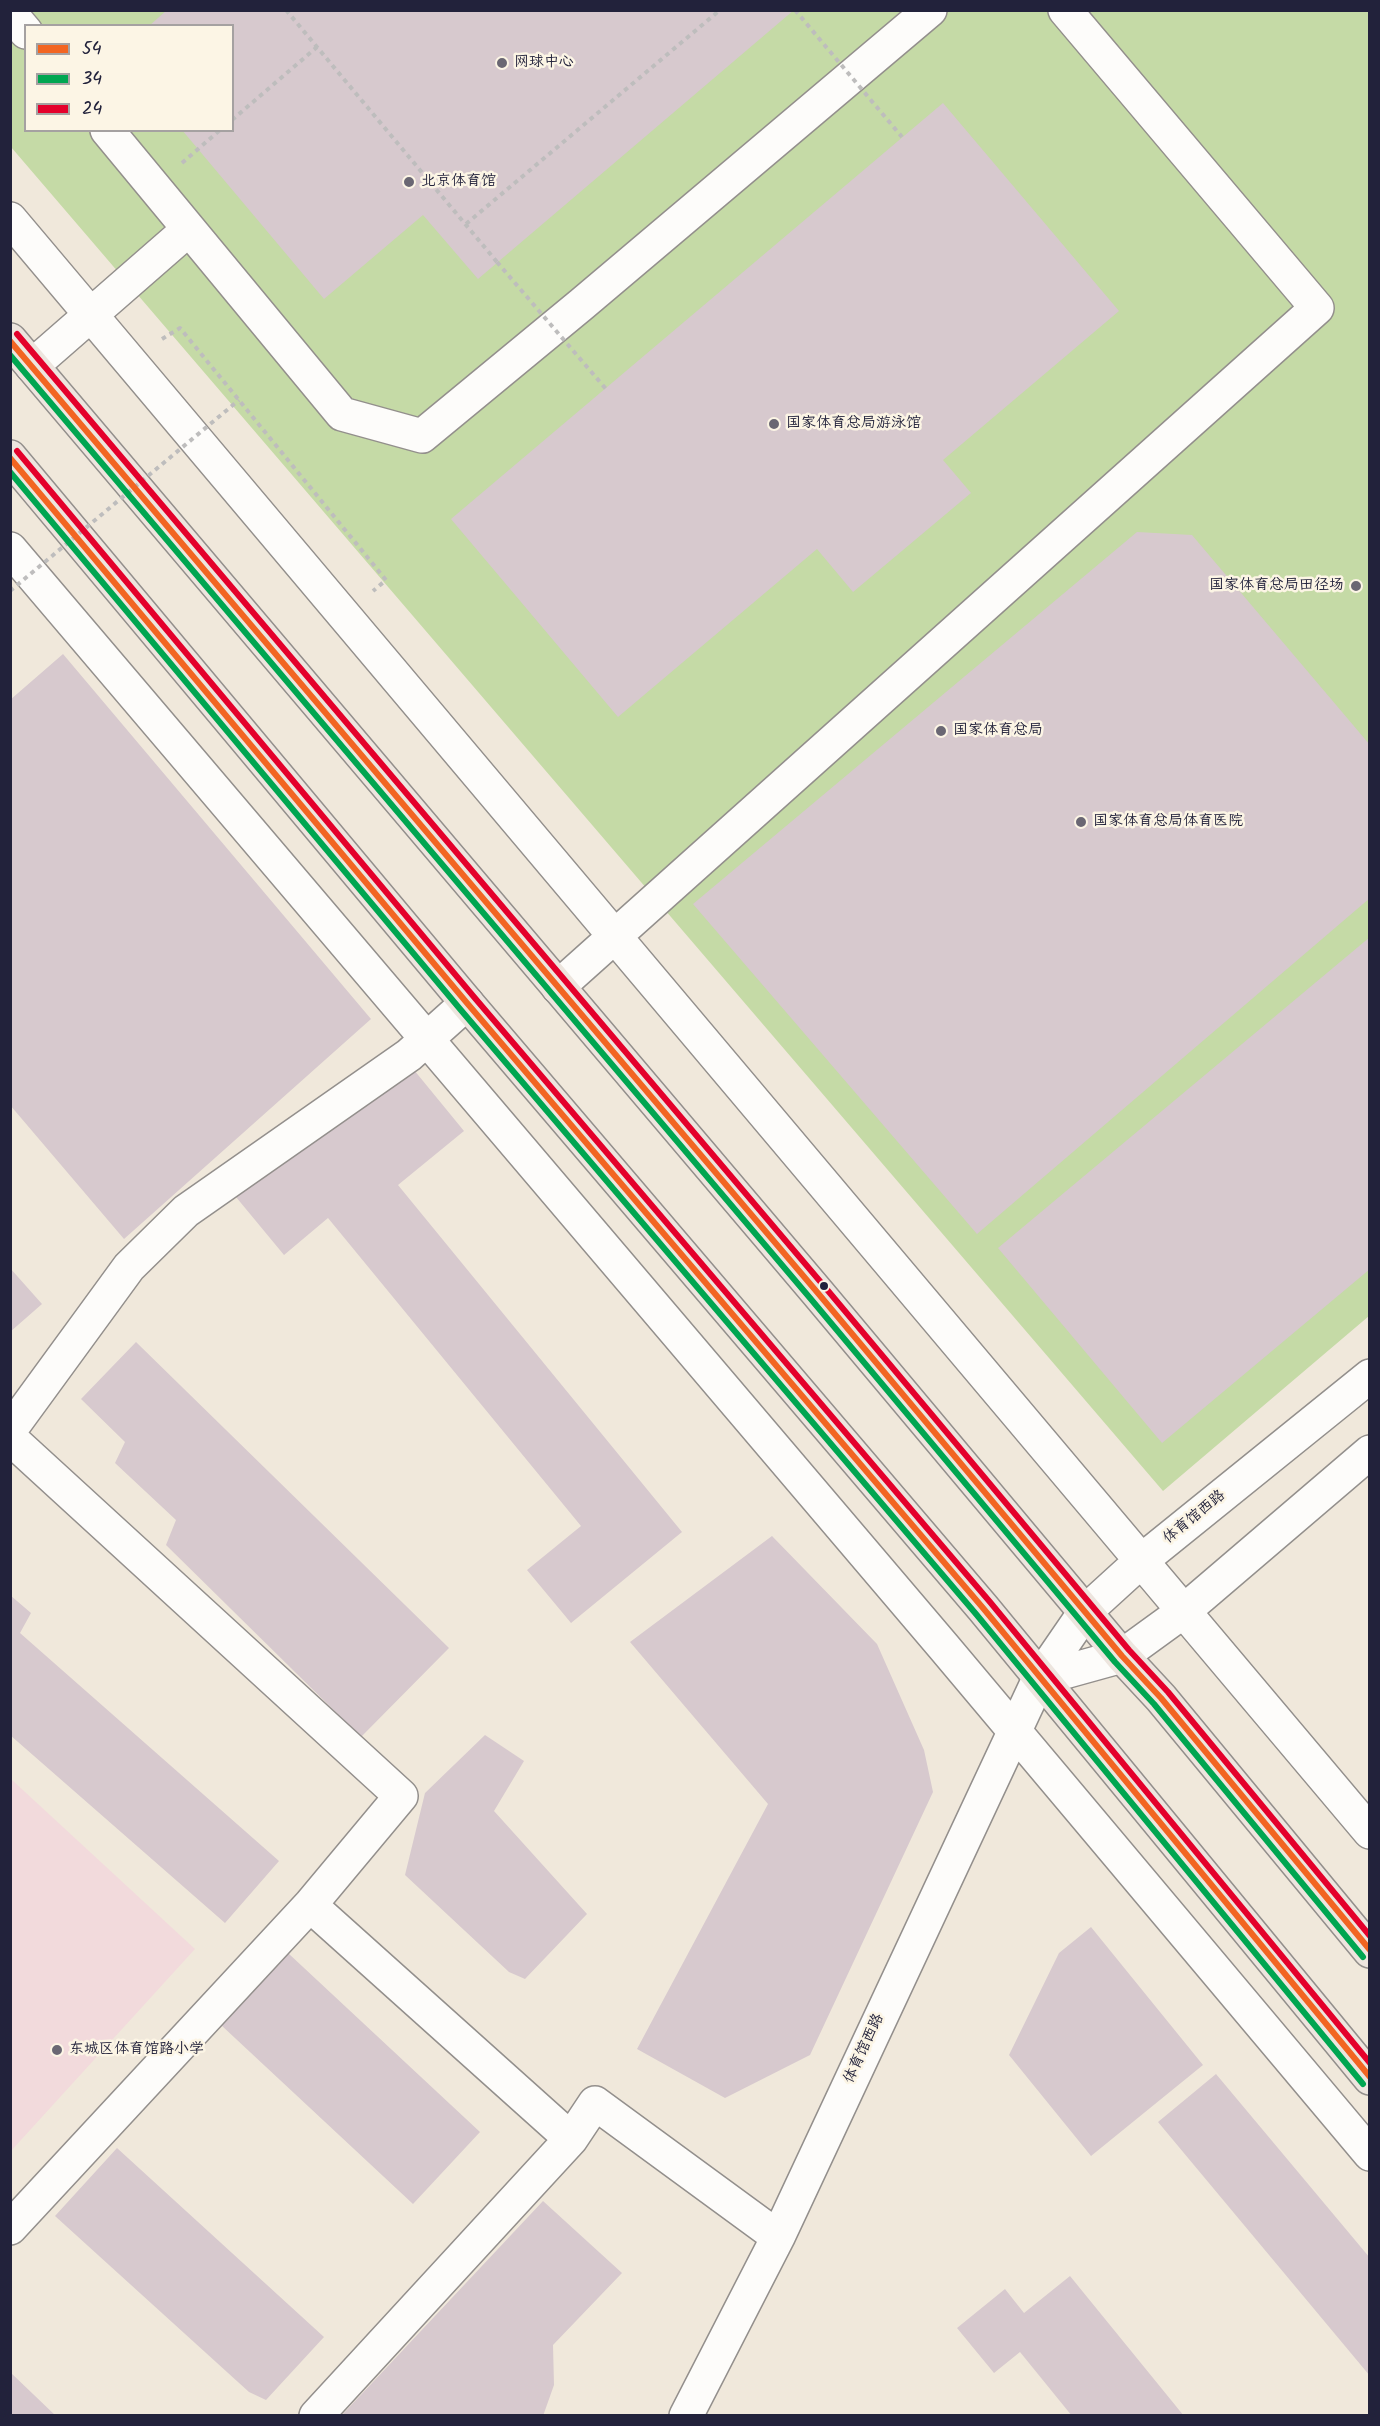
<!DOCTYPE html>
<html>
<head>
<meta charset="utf-8">
<style>
	body { margin:0 }
	#map { position:relative; width:1380px; height:2426px; overflow:hidden; background:#f0e8db; font-family:Kalam,sans-serif }
	canvas { display:block }
	.frame { position:absolute; inset:0; border:12px solid #22223b; pointer-events:none }
	.legend { position:absolute; left:24px; top:24px; width:210px; height:108px; box-sizing:border-box; background:#fcf5e5; border:2px solid #a5a1a1; margin:0; padding:8px 10px; list-style:none; font-size:18px; color:#22223b }
	.legend li { display:flex; align-items:center; gap:12px; height:30px }
	.legend b { width:30px; border:2px solid #a5a1a1 }
</style>
</head>
<body>
<div id="map">
<canvas width="1380" height="2426"></canvas>
<div class="frame"></div>
<ul class="legend">
<li><b style="height:8px;background:#f26522"></b>54</li>
<li><b style="height:8px;background:#00a651"></b>34</li>
<li><b style="height:8px;background:#e4002b"></b>24</li>
</ul>
</div>
<script>
const ctx = document.querySelector('canvas').getContext('2d');
ctx.lineJoin = 'round';
function fillPath(path, color) { ctx.fillStyle = color; ctx.fill(path, 'evenodd'); }
function strokePath(path, color, width, dash) { ctx.strokeStyle = color; ctx.lineWidth = width; ctx.lineCap = dash ? 'butt' : 'round'; ctx.setLineDash(dash || []); ctx.stroke(path); }
function write(font, color, halo, rows, align = 'center') {
  ctx.font = font + ' Kalam,"LXGW WenKai TC",sans-serif'; ctx.lineWidth = 5; ctx.setLineDash([]); ctx.textBaseline = 'middle'; ctx.strokeStyle = halo; ctx.fillStyle = color; for (const [text, x, y, turn = 0] of rows) {
    ctx.save(); ctx.translate(x, y); ctx.rotate((+turn || 0) * Math.PI / 180); ctx.textAlign = isNaN(turn) ? turn : align; if (halo) ctx.strokeText(text, 0, 0); ctx.fillText(text, 0, 0); ctx.restore();
  }
}
const built = new Path2D(`
	M11,1779L195,1949L11,2151H10Z`);
const green = new Path2D(`
	M10,11H1369V1316L1163,1491L11,147ZM26,26H232V130H26Z`);
const building = new Path2D(`
	M167,10H794L478,279L423,215L324,299L182,130H232V26H149Z
	M943,103L1119,311L943,460L971,493L853,592L817,549L618,717L451,519Z
	M1137,532L1192,535L1370,745V898L977,1234L693,904Z
	M63,654L371,1019L124,1239L10,1105V700Z
	M1370,937V1269L1162,1443L998,1248Z
	M405,1059L464,1131L398,1185L682,1532L571,1623L527,1570L581,1526L328,1218L284,1255L236,1197Z
	M10,1268L42,1304L10,1332Z
	M136,1342L449,1648L361,1737L166,1545L176,1520L115,1463L125,1442L81,1399Z
	M772,1536L877,1644L924,1750L933,1792L810,2055L725,2098L637,2049L768,1804L630,1642Z
	M10,1595L31,1613L20,1633L279,1861L225,1923L10,1735Z
	M485,1735L524,1761L494,1811L587,1914L525,1979L509,1972L405,1875L425,1793Z
	M1091,1927L1203,2065L1091,2156L1009,2055L1059,1953Z
	M288,1953L480,2132L413,2204L221,2025Z
	M1216,2074L1370,2258V2376L1158,2122Z
	M117,2148L324,2337L266,2400L249,2392L55,2216Z
	M543,2201L622,2273L553,2345L554,2385L543,2416H341Z
	M1070,2276L1184,2416H1072L1020,2352L994,2373L957,2328L1005,2289L1024,2313Z
	M10,2372L56,2416H10Z`);
const path = new Path2D(`
	M286,10L497,262
	M232,120L317,47
	M182,163L220,130
	M466,224L720,10
	M162,339L180,328L386,580L373,591`);
const minor = new Path2D(`
	M10,13L26,32
	M107,130L342,414L422,436L582,304L930,10
	M10,219L1370,1832
	M32,366L189,229
	M10,549L943,1646L1370,2154
	M558,987L1317,308L1065,10
	M10,1430L129,1267L186,1211L409,1055L467,1003
	M10,1438L401,1796L310,1905L10,2228
	M1039,1679L1122,1656L1184,1611L1370,1452
	M310,1905L571,2139
	M316,2416L571,2139L595,2103L778,2237
	M686,2416L778,2237L1039,1679L1085,1612L1141,1561L1370,1376`);
const major = new Path2D(`
	M10,340L817,1292L1122,1656L1161,1698L1370,1951
	M10,457L467,1003L983,1608L1370,2078`);
const pathBridge = new Path2D(`
	M795,10L902,137
	M497,262L606,389
	M10,591L239,400`);
const bus1 = new Path2D(`
	M10,341L817,1292L1122,1656L1161,1698L1370,1950
	M10,458L467,1003L983,1608L1370,2077`);
const bus2 = new Path2D(`
	M10,355L810,1298L1115,1662L1154,1704L1363,1957
	M10,472L460,1009L976,1614L1363,2084`);
const bus3 = new Path2D(`
	M17,334L824,1286L1129,1650L1168,1692L1370,1936
	M17,451L474,997L990,1602L1370,2063`);
const markers = [
	[502,63,6,"#6a6773"],
	[409,182,6,"#6a6773"],
	[774,424,6,"#6a6773"],
	[1356,586,6,"#6a6773"],
	[941,731,6,"#6a6773"],
	[1081,822,6,"#6a6773"],
	[824,1286,5,"#22223b"],
	[57,2050,6,"#6a6773"]
];
const poiNames = [
	["网球中心",514,63],
	["北京体育馆",421,182],
	["国家体育总局游泳馆",786,424],
	["国家体育总局田径场",1344,586,"right"],
	["国家体育总局",953,731],
	["国家体育总局体育医院",1093,822],
	["东城区体育馆路小学",69,2050]
];
const streetNames = [
	["体育馆西路",1195,1518,-39],
	["体育馆西路",865,2049,-65]
];
fillPath(built, '#f2dadc');
fillPath(green, '#c5daa6');
fillPath(building, '#d7c9ce');
strokePath(minor, '#938f8c', 36);
strokePath(major, '#938f8c', 36);
strokePath(path, '#bebdbd', 4, [4.5, 4.5]);
strokePath(minor, '#fdfcfa', 33);
strokePath(major, '#ede5de', 33);
strokePath(pathBridge, '#bebdbd', 4, [4.5, 4.5]);
strokePath(bus1, '#f26522', 6);
strokePath(bus2, '#00a651', 6);
strokePath(bus3, '#e4002b', 6);
for (const [x, y, r, color] of markers) { const dot = new Path2D(); dot.arc(x, y, r, 0, 2 * Math.PI); ctx.fillStyle = color; ctx.fill(dot); strokePath(dot, '#fcf5e5', 2); }
write('15px', '#22223b', '#fcf5e5', poiNames, 'left');
write('15px', '#22223b', '#fcf5e5', streetNames);
</script>
</body>
</html>
